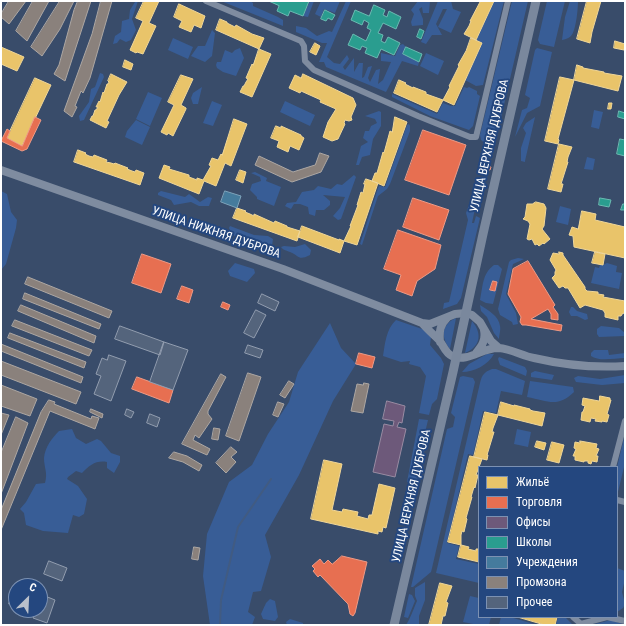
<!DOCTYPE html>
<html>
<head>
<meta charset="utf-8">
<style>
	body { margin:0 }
	#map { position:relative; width:626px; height:626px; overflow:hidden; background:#394c6a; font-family:"Roboto Condensed",sans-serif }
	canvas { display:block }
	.frame { position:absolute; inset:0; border:2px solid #fff; pointer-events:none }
	.legend { position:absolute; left:478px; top:466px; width:140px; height:152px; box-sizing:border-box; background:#24477f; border:1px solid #7c91b2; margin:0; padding:5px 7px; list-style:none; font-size:12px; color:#fff }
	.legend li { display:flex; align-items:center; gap:8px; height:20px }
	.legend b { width:20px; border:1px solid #7c91b2 }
	.north { position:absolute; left:8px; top:578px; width:40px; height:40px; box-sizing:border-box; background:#24477f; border:1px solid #7c91b2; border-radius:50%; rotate:24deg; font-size:11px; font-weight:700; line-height:16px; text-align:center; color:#fff }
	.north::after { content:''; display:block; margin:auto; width:14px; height:18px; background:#bac0cb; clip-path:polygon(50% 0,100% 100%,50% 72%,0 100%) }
</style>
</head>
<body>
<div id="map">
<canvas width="626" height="626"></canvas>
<div class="frame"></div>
<ul class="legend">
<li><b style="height:11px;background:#e9c46a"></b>Жильё</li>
<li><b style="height:11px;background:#e76f51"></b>Торговля</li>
<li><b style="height:11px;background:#6d597a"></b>Офисы</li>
<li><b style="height:11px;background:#2a9d8f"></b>Школы</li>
<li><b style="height:11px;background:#457b9d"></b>Учреждения</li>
<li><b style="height:11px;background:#8a817c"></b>Промзона</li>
<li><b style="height:11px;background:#54647c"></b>Прочее</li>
</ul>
<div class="north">С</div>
</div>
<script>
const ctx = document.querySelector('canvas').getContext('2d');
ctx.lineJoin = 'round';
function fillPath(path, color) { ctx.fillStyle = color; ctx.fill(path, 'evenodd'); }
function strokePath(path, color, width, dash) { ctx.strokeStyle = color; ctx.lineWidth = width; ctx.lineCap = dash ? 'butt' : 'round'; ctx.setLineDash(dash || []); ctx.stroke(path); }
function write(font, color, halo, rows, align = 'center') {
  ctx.font = font + ' "Roboto Condensed",sans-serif'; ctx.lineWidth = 4; ctx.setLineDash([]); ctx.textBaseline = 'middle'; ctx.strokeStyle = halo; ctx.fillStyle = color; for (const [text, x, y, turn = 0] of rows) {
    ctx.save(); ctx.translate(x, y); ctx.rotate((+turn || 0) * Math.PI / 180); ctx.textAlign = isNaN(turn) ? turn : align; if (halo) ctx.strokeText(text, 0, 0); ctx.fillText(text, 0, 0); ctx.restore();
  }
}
const green = new Path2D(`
	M138,1L132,19L136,30L131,40L126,42L120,39L117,43L113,44L115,36L121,32L122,21L129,19L130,10L135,2Z
	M221,1H250L253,3V6L278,17L283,20V26Z
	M310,1H314L308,17L303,16Z
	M321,1H340L335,13L324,9L321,17L315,14Z
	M346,1H351L327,57L334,63L340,64L347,55L349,59L343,67L345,70L354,58V72L359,63H363L362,78L364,77L368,67L372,66L368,78L370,82L376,70L380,69L378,84L383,80L391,62L381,61V53L395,56L400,45L403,44L406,47L403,54L419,62L418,66L402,61L386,92L326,67L324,62H319L327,43H322L296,32V26L306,28L317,36L329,31L332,32Z
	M418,1H430L429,13H423L422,7L419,9L423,19V25L412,26L411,22L414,14L411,10Z
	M438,1H451L453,9L461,12L451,33L438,27L447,9H443L436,24L442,35H432L426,44L421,42Z
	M494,1H504L483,85L476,86L465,80L482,43L476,40Z
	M512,1H528L494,148H491L481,140L480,135Z
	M547,1H565L554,47L540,44L538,40Z
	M570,1H578C578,9 576,31 571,36C568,39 565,39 562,40L565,17Z
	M212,30L215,33L212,56L205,62L191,56L198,46H205Z
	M173,38L193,47L188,59L168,50Z
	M240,48L244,58L236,76L223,72L217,68L216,65L217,62H221L225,50L232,53L235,50Z
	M537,48L552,52L540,106L527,113L515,137L522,110L527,108L530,98L525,95L535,50Z
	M426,53L444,61L438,75L420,66Z
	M100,73L103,74L104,77L84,120L80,121L79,116L89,102L91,89L95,87Z
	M202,87L198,104H193L191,98L193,93Z
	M464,87L467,88L469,87L477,91V94L480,96L473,126L469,130L430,116L392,97V94L437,114L443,103L451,106H455Z
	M148,92L162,98L150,126L136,119Z
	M212,101L222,105L213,126L203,123Z
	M285,101L315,115L310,126L280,112Z
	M594,110L603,112L599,129L591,127Z
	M379,111L381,112V126L373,139L370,155L362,157L359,165H356L361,146L368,142L363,138L365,131H369L371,126L377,123L375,119L365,116Z
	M535,117L525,161V162L521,161V148L526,133L523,128L526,123Z
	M136,120L150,127L142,145L125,137L127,131Z
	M409,124L410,126V131L390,184L387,189L378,196L362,245L360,244L377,191L379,186L385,187L407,125Z
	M587,157L595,159L593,170L584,169Z
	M255,172L267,178L266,181L281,187L274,206L257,199V197L250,190L252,184L261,181L260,177L251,173Z
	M354,175L356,177L341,219L338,220L333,216L340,208L345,197L323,195L330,201V205L324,210H316L315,216L309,214L308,207L300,204H294L291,209L285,206L287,203L296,202L302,192L314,190L318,186L331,189L337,184L342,185Z
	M1,191L7,194L11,212L17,220L16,228L6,264L1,270Z
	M161,191L185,197L189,194L200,202L208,197L212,198L209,206H199L191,202L174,205L171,200L158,195V193Z
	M472,197L477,199L472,223H474L476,216L480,218L461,298L457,304L443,309L444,303L449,302L468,220L466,213Z
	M560,206L571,209L568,225L556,222Z
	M230,226L254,235L268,236L273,239L272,246C264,247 261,242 254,240C246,239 239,237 232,235L229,228Z
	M305,244L311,250L310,255C298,261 300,256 290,252C286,250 284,251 281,247L284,246L295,247Z
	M518,258L524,259L513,264L506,294L516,313L518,324L513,325L512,322L500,315L498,309L509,262L511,260Z
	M235,263L254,269L255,273L247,282L230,276L228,271Z
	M607,263L617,266L616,272L622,273L619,289L591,283L595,267L599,268L600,265H603Z
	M494,265H498L502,269L493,304L486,303L480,300C483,286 482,274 494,265Z
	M480,305C488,310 499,316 500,326C501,330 499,335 499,339L494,333L487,317L481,311Z
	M571,307H573L577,311L587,314L588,319L585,320L577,316H571L569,312Z
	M456,318L450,349C440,337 442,324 456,318Z
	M396,320L425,330L431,337L430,345L441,358L444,364L437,399L432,404L429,415L419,413L426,376L420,367L409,364L410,361L401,362L383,356C385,344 386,329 396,320Z
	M472,321C483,334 480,347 465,353Z
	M330,323L341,348L356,364L333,401L299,475L265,535L271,557L261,591L253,592L248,612L255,617L252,625H210L203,576L207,534L229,482L252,465L268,434L289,402L298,372Z
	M601,326L619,328L625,333V336L599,337L597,334V329Z
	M594,350H608L609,355L625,353V358C615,358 599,362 591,356V353Z
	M487,354H494C488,365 474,372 462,372L469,364Z
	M499,357L525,367L527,371L526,376L500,365L498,359Z
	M492,369H496L525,381L522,395L501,391L496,413L483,411L473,455L468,454L447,543L459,546L456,559L479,564L478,571L479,572V583L436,573L480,383C482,375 484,372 492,369Z
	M535,371L554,375L552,380L531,377V373Z
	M625,375V383L602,385L576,382L574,378L578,376L600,379Z
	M463,376L473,378L475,382L432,568L431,572L413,587H411L447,429L453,427L455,417L451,413L460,377Z
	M530,381L573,387L574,392C558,408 548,401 527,397Z
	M419,419L428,420L424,437L426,444L417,484L407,482Z
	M72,429L76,438L86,444L97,439L101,441L111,453L120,456V462L114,473L107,468V462C96,460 90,465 82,473L76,471L68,477L67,479L78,486L87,499L84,514L79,517L73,515L68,533L43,531L26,525L24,513L20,509L26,502L36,484L45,483C48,472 44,468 44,458C45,447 52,438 59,431Z
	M517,429L531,432L528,447L514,444Z
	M625,434V463L617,496V467Z
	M617,568L625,571V579L622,592L625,604L623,608L617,612Z
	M425,582V600L419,616V625H406C411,617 413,610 417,601L415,596V588Z
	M409,594L412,595L415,601L408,618L404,617Z
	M470,596L479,598V617H491L489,625H478L463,622Z
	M270,599L275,601L278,617L275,621L263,619L261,614L266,603Z
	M501,617H510L537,625H499Z
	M558,617H565L573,625H556Z
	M290,619L303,623V625H287L286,622Z
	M611,620L625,625H591Z`);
const homes = new Path2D(`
	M144,1H159L149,23L156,26L143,54L137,52L136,53L130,50L143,21L136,18Z
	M479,1H494L476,40L464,34L469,26L471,21H470L480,2Z
	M587,1H601L592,32L590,43L577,39Z
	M179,4L205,16L201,28L194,25L191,32L179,27L182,21L174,17Z
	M220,19L227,22V23L235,27L236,25L252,34L264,38L259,49L216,30Z
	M471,38L482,43L454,105L443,100L450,87L449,86L459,66L458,65L466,51Z
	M615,41L625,44L624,50L614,48Z
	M315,43L320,46L316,55L310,52Z
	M1,47L24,57L17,71L1,64Z
	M259,49L271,54L252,97L240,92L243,86H244L246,82L248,79L246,78L252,64L253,65Z
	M125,60L133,64L131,70L123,67Z
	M577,65L583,67V68L604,72V73L622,76L618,91L574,80Z
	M111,74L127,82L119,95L107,121L109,122L106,128L90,120L92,116H93L95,110H96L98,107H96L99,101L100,102L103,92L104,93L107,84H108L109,82L108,81Z
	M303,74L353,98L356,105L351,117L352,120L349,121L345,120L344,123L345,124L338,139L332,141L323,137L328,122L336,109L320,102L321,100L301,91L300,93L289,88L295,75L301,78Z
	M181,75L193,79L181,105L186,108V109L173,136L168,133L167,135L161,132L174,105L168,102Z
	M560,77L574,80L558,139L559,140L558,144L545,141Z
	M35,78L51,85L22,146L7,138Z
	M399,80L406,83L405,84L413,88V87L426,92V94L443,100L437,112L394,93Z
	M609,103H612L611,109H608Z
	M395,117L407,122L384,186L372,181L375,173H377L383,152L384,153L390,131L392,132Z
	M234,119L247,124L231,166L225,163L216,186L204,181L199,194L159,178L164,165L170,167L169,169L189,175V177L197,180V178L203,180L211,166L209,165L212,158L218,160L221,154L222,155Z
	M276,126L281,128V126L301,135V136L304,138L299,150L290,146L288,152L277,147L279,141L271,138Z
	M559,144L572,147L568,157L567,162H568L561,184H563L561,192L548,189Z
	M78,150L86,153L85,154L89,156L93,157L94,155L107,160L106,162L111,163L114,164L115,163L128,168L127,169L132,171L135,172L136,170L144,173L140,185L74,162Z
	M240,170L246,172L243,183L236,180Z
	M366,179L378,183L357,245L344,241L351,226H350L358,205H357L361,192L363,193L365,184H364Z
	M536,202L544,204L546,208L544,226L542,229L550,239L544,244L543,243L539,246L537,244L535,245L532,239L529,240L527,239L530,224L528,221L523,219L525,217L527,204H532Z
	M237,208L246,211L245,212L250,214L254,216V214L274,223L275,221L287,226V227L300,231L297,241L233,218Z
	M582,211L596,214L595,220L625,227V258L574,247L573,236L569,235L572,227L578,229Z
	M302,226L339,240V239L344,241L340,253L298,237Z
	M559,252L563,253V255L585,287V289L587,291L598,292V294L604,295L603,297L625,301V314L623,313L621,316H618V320L605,317V313L603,310L585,305L580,308L568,288H565L563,286L559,288L552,278L555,275V272L556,270L550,260L553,253L559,254Z
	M595,252L605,254L603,265L592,263Z
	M600,396L610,398V400H611L607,414L609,415L607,422L602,421V422L595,421L596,419L591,418L590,422L581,420L582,412H583L585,406L582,405L583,398L599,401Z
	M501,402L514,406V405L530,409V410L533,411L545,413L542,426L498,415Z
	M485,412L498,415L493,428L492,432H494L487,455H488L487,460L474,457Z
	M537,441L546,443L544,450L535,447Z
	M580,441L597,444L596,448L599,449L596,456H598L597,462L592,461L591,464L588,463V461H584V462L575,460V456H573L576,449L574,448L575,442L580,443Z
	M552,442L564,445L559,463L547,460Z
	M470,456L482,459L476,475H478L475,488L474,487L471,497H472L466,518L467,519L464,532L462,531L461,535V545L448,542Z
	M324,460L342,464L332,510L342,512L343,509L358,512L357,516L368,519L369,515H372L379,484L395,488L386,528L383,527L382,532L378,531V534L311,519Z
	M461,545L469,547L468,549L476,551V549H479V562L458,557Z
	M440,583L452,586L446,602L448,603L445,616H443L441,625H443H429Z
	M518,617H557L555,625H545Z`);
const shops = new Path2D(`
	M35,117L41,120L27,149L22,151L1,141L7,129L10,131L7,138L22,146Z
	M423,130L466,145L449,195L405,180Z
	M488,165L491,167L490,170L486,169Z
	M413,198L449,210L439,240L403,227Z
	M398,230L441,245L435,269L417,281L412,296L396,290L401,275L384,269Z
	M142,254L171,264L161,293L132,283Z
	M528,261L555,305L553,307L558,314V320L551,319V314L548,309L531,319L562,325L561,331L526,325H522L520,322L521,317L508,294L513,269Z
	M493,281L497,282L495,291L490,290Z
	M182,286L193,290L189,303L177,299Z
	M223,302L230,305L228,310L221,307Z
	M359,353L375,357L372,368L356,364Z
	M137,377L173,390L169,403L132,389Z
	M342,556L367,562L355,613L353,616L350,614L348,604L320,575L318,577L313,571L315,569L312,566L320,559L324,564L328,560L332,564Z`);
const offices = new Path2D(`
	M387,401L405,406L402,423L399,422L397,427L406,429L395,477L373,472L384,424L393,426L394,421L383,419Z`);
const schools = new Path2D(`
	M269,1H309L303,16L290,11L288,16L277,11L279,6Z
	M374,5L385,10L383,15L387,17L389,11L401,17L396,29L383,23L378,33L383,35L381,41L385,43L388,37L400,43L394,55L381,49L377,58L365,53L367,48L362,46L360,50L348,45L353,34L366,41L371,30L367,28L369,23L364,20L362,25L351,20L355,10L369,16Z
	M325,10L335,15L332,20L328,18L326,21L321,19Z
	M420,29L424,31L421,39L417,37Z
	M406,47L422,54L419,62L403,54Z
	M619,111L625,113V119L618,117Z
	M620,139L625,140V156L617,154Z
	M600,198L611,200L609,207L599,205Z
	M623,204H625V210H621Z`);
const public = new Path2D(`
	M225,191L241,196L237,208L221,202Z`);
const industry = new Path2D(`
	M9,1H26L9,24L1,17V14Z
	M33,1H49L27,41L16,31Z
	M60,1H74L60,29L42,56L31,47Z
	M78,1H91L65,81L54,74L59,65L74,10Z
	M101,1H112L90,78L83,93L81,91L75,106L77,107L72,117L64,111L92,34Z
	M320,153L329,156L321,172L292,182L255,165L259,156L293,172L315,165Z
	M28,277L112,311L109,318L25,284Z
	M25,293L101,324L99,329L23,299Z
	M21,305L96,336L94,343L18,311Z
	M15,320L92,350L89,356L12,326Z
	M10,333L86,362L84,368L8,338Z
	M1,344L83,377L81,383L1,351Z
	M1,361L81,392L76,404L1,375Z
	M248,373L261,377L239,441L226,436Z
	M221,374L226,377L208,411V414L212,419L199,438L195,435L193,440L210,449L207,455L182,444Z
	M289,381L294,384L285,398L280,395Z
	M364,383L369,384L363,413L351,411L357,384L363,385Z
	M1,385L37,399L30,416L1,406Z
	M49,400L55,402L54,404L91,419L92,416L99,418L95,429L50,411L1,530V510L41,412Z
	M278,402L284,404L278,417L273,415Z
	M91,409L103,414L102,418L90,412Z
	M1,413L9,415L1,435Z
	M16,417L28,423L1,494V453Z
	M214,428L220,429L218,440L212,439Z
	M231,447L237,452L231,457L236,462L226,473L216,463Z
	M174,452L187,456L202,465L199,471L183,462L169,458Z
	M194,547L200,548L198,560L192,559Z`);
const stream = new Path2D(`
	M220,625L221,600L238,527L271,479`);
const building = new Path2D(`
	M262,294L279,302L275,311L258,303Z
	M256,310L266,315L254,338L244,333Z
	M120,326L164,342L160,355L115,339Z
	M164,342L188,350L173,390L150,382Z
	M248,345L263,350L260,358L245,353Z
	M109,355L126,361L111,401L94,394L101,376L96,374L102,358L107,360Z
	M127,409L134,412L131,418L125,415Z
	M150,414L160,418L157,427L147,423Z
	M49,561L67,568L62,581L44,574Z
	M16,585L17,586H16V606L9,604Z
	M40,594L55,600L47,623L33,618L35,613L27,610H40Z`);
const minor = new Path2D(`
	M206,1L301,41L304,46L305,61L314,70L418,116L470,137H476L508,1
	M613,467L625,421
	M617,500L625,502
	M573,617L581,624V625
	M581,624L607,617L625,621`);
const tertiary = new Path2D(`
	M1,170L283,269L422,323L430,324L455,314L466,313L472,315L480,322L491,341L499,348
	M422,323C427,329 433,334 439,340C444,346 445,353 452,356C468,363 483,347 499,348C511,349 523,356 534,358C564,365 594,368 625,366
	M440,342C439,331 440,325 447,318
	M476,353C482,346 486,340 484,330`);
const secondary = new Path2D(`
	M394,625L453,372L483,234L536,1`);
const streetNames = [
	["УЛИЦА ВЕРХНЯЯ ДУБРОВА",490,146,-77],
	["УЛИЦА НИЖНЯЯ ДУБРОВА",216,233,19],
	["УЛИЦА ВЕРХНЯЯ ДУБРОВА",412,496,-77]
];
fillPath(green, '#385d96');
fillPath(homes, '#e9c46a');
strokePath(homes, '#f0d697', 1);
fillPath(shops, '#e76f51');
strokePath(shops, '#ee9a85', 1);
fillPath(offices, '#6d597a');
strokePath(offices, '#998ba2', 1);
fillPath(schools, '#2a9d8f');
strokePath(schools, '#6abab1', 1);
fillPath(public, '#457b9d');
strokePath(public, '#7da3ba', 1);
fillPath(industry, '#8a817c');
strokePath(industry, '#ada7a3', 1);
strokePath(stream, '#415b82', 2);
fillPath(building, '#54647c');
strokePath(building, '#929daf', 1);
strokePath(minor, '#7f8ca0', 6);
strokePath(tertiary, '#7f8ca0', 8);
strokePath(secondary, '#7a889d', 9);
write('12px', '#fff', '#24477f', streetNames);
</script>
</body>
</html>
